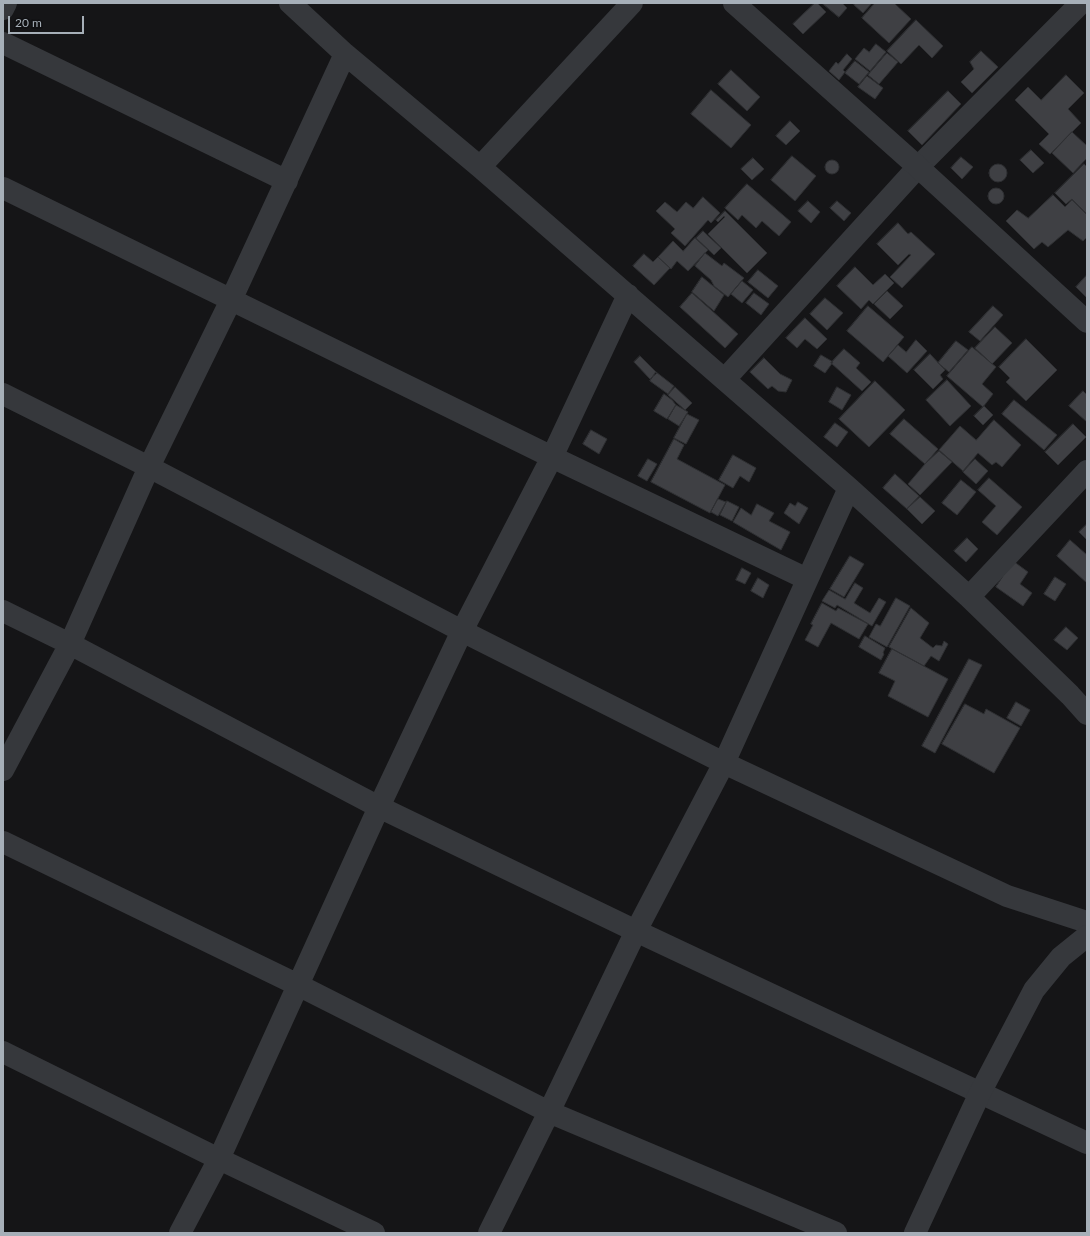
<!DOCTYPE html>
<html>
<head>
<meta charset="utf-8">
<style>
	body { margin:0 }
	#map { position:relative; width:1090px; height:1236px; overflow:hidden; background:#151517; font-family:Lato,sans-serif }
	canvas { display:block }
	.frame { position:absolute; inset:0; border:4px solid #a6afb8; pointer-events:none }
	.scale { position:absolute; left:8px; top:16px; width:76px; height:18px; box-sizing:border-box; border:2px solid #a6afb8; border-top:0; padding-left:5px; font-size:12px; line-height:14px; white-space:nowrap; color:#a6afb8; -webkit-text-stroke:3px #101012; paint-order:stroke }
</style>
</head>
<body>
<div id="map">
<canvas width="1090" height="1236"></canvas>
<div class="frame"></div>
<div class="scale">20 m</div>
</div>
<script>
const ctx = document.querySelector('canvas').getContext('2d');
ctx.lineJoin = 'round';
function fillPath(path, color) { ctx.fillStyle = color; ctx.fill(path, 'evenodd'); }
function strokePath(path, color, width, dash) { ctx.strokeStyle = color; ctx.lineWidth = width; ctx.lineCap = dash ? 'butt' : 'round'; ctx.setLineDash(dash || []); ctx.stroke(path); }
const building = new Path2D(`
	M815,3H817L826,12L803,34L793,24Z
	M822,3H842L847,8L839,17Z
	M855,3H872L863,13L854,5Z
	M875,3H894L911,19L889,43L862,18Z
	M916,20L943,46L932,58L919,45L901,64L887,51Z
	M876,44L886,52L870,71L855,59L864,48L869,52Z
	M981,51L998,67L972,93L961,82L974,69L970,62Z
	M887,53L898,62L879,84L868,75Z
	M847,54L852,59L843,70L845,72L839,80L829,71L836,62L838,64Z
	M855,61L869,72L859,84L845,73Z
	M731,70L760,97L747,111L718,84Z
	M1066,75L1084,93L1068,109L1081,123L1050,154L1039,144L1049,134L1015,100L1028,87L1041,100Z
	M867,76L883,88L875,99L858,87Z
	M711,90L751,125L731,148L691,114Z
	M948,91L961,104L922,145L908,131Z
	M790,121L800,131L786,145L776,136Z
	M1072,132L1087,146V158L1073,173L1052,153Z
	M1031,150L1044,163L1033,173L1020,160Z
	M792,156L816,176L795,201L771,180Z
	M961,157L973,167L962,179L951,168Z
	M753,158L764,169L752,180L741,169Z
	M825 167a7 7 0 1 1 14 0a7 7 0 1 1-14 0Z
	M989 173a9 9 0 1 1 18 0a9 9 0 1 1-18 0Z
	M1084,164L1087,167V214L1072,199L1066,204L1055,193Z
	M747,184L791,222L779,236L762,221L756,228L742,215L738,220L725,208Z
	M988 196a8 8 0 1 1 16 0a8 8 0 1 1-16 0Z
	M1053,195L1065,207L1072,200L1087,215V237L1083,241L1068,230L1048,247L1042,242L1034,249L1006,221L1017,210L1028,218Z
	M703,197L720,213L711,223L708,220L685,246L671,233L675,229L656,211L665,202L677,212L686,202L693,208Z
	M808,201L820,212L811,223L798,211Z
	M837,201L851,213L844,221L830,208Z
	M725,211L767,253L747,273L708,234L725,217L724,216L718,222L716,220Z
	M898,223L908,234L911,232L935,254L902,288L890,277L911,255L909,254L898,265L877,244Z
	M703,231L721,248L714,255L696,238Z
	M695,238L708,250L688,271L677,261L671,269L658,257L673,241L683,251Z
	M705,253L722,266L724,263L744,278L728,297L714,286L711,280L695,266Z
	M644,254L653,262L658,257L670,268L654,285L633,266Z
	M855,267L873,285L885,274L894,283L873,304L869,300L861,309L837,286Z
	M758,270L778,286L768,298L748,282Z
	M1087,275V298L1076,287Z
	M702,277L724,295L714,311L692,292Z
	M742,281L753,290L742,303L731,294Z
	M887,291L903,306L890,319L874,304Z
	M692,293L738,334L725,348L680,307Z
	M754,293L769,304L761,315L746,303Z
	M825,298L843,313L827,330L810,314Z
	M868,306L904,337L883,362L847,331Z
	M993,306L1003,315L980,341L969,332Z
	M805,318L827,339L817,349L805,339L797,348L786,338Z
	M995,327L1012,343L992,364L975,348Z
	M1026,339L1057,370L1026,401L1006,382L1010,378L999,367Z
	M916,340L927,351L907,373L888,356L898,345L906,352Z
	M956,341L968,350L949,372L938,363Z
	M972,347L996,367L982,384L993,394L983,407L947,376Z
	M844,349L860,363L856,368L871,382L862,391L831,363Z
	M930,354L945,370L940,375L943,379L933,389L914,370Z
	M821,355L833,362L825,373L814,366Z
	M640,356L657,373L650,379L634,362Z
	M764,358L780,374L792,380L786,392L778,391L772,386L768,389L750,372Z
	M656,372L674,386L668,394L650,381Z
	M947,380L971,406L950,426L926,400Z
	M875,381L905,410L869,447L839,419Z
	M675,387L692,403L685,410L668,395Z
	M837,387L851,395L842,410L829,402Z
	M1083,391L1087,395V422L1069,406Z
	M664,394L672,400L676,405L667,419L654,411Z
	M1014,400L1057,435L1044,450L1002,414Z
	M676,405L688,412L679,426L668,419Z
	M984,406L993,415L983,425L974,416Z
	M687,414L699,420L686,444L674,438Z
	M904,419L938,449L925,464L890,434Z
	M994,420L1021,445L1002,467L996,462L992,465L978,453L963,471L939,450L960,426L976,440Z
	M835,423L848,432L837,447L824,437Z
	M1073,424L1086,437L1058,465L1045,452Z
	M591,430L607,439L599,454L583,444Z
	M674,439L684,445L677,459L725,485L710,513L651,482Z
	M939,451L952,462L920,495L908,484L925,464Z
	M733,455L756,468L749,482L740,476L733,488L719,480Z
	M648,459L657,464L647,481L638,476Z
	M975,459L988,471L976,484L963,472Z
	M895,474L919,496L907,509L883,488Z
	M989,478L1022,507L997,535L982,522L996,506L978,490Z
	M961,480L976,492L957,515L942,503Z
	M920,497L935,511L922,524L907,509Z
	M718,499L726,502L718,516L711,512Z
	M727,501L739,507L732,521L720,515Z
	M798,502L808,508L799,524L784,513L790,503L795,506Z
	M757,504L774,513L769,521L790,532L781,550L733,522L741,508L751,515Z
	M1087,524V540L1079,532Z
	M967,538L978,549L966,562L954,551Z
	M1070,540L1087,555V583L1057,556Z
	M850,556L864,564L844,597L830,589Z
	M1013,561L1028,572L1020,584L1032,593L1023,606L996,587Z
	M742,568L751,573L745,584L736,580Z
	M1055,577L1066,584L1055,601L1044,594Z
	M758,578L769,585L763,598L751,591Z
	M855,583L863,588L854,603L870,613L879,598L886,602L872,626L837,605L835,608L822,601L829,590L845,599Z
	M896,598L910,606L887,647L869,637L876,624L880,626Z
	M822,603L836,611L838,608L868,624L859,639L831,623L818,647L805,640L813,625L811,624Z
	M911,608L929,623L920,638L933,648L936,645L942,646L944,641L948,644L939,661L931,656L924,666L889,647Z
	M1066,627L1078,638L1067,650L1054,640Z
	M865,636L885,648L883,653L884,654L881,660L859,647Z
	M892,649L948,679L928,717L888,696L895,681L879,673Z
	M969,659L982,665L935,753L922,746Z
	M1016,702L1030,710L1021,726L1007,718Z
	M965,704L984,714L986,709L1020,728L994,773L942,744Z`);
const minor = new Path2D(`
	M290,3L345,54L480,167L849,488L969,597L1070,695L1087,714
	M3,9L6,3
	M3,43L287,181
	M480,167L632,3
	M3,188L552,457L807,579
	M725,379L918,167L1081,3
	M3,394L149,467L462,631L724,763L1007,896L1087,922
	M969,597L1087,471
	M3,611L70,644L379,807L636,931L1087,1143
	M3,770L70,644L149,467L231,300L345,54
	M3,842L298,985L549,1112L836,1233
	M3,1052L219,1159L374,1233
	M180,1233L219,1159L379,807L462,631L552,457L628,295
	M489,1233L549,1112L636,931L724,763L849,488`);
const tertiary = new Path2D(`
	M734,3L918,167L1087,322
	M915,1233L980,1093L1034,990L1061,957L1087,936`);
fillPath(building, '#3f4044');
strokePath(building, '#2f3033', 1);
strokePath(minor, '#36383c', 22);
strokePath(tertiary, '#36383c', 22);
</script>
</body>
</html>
